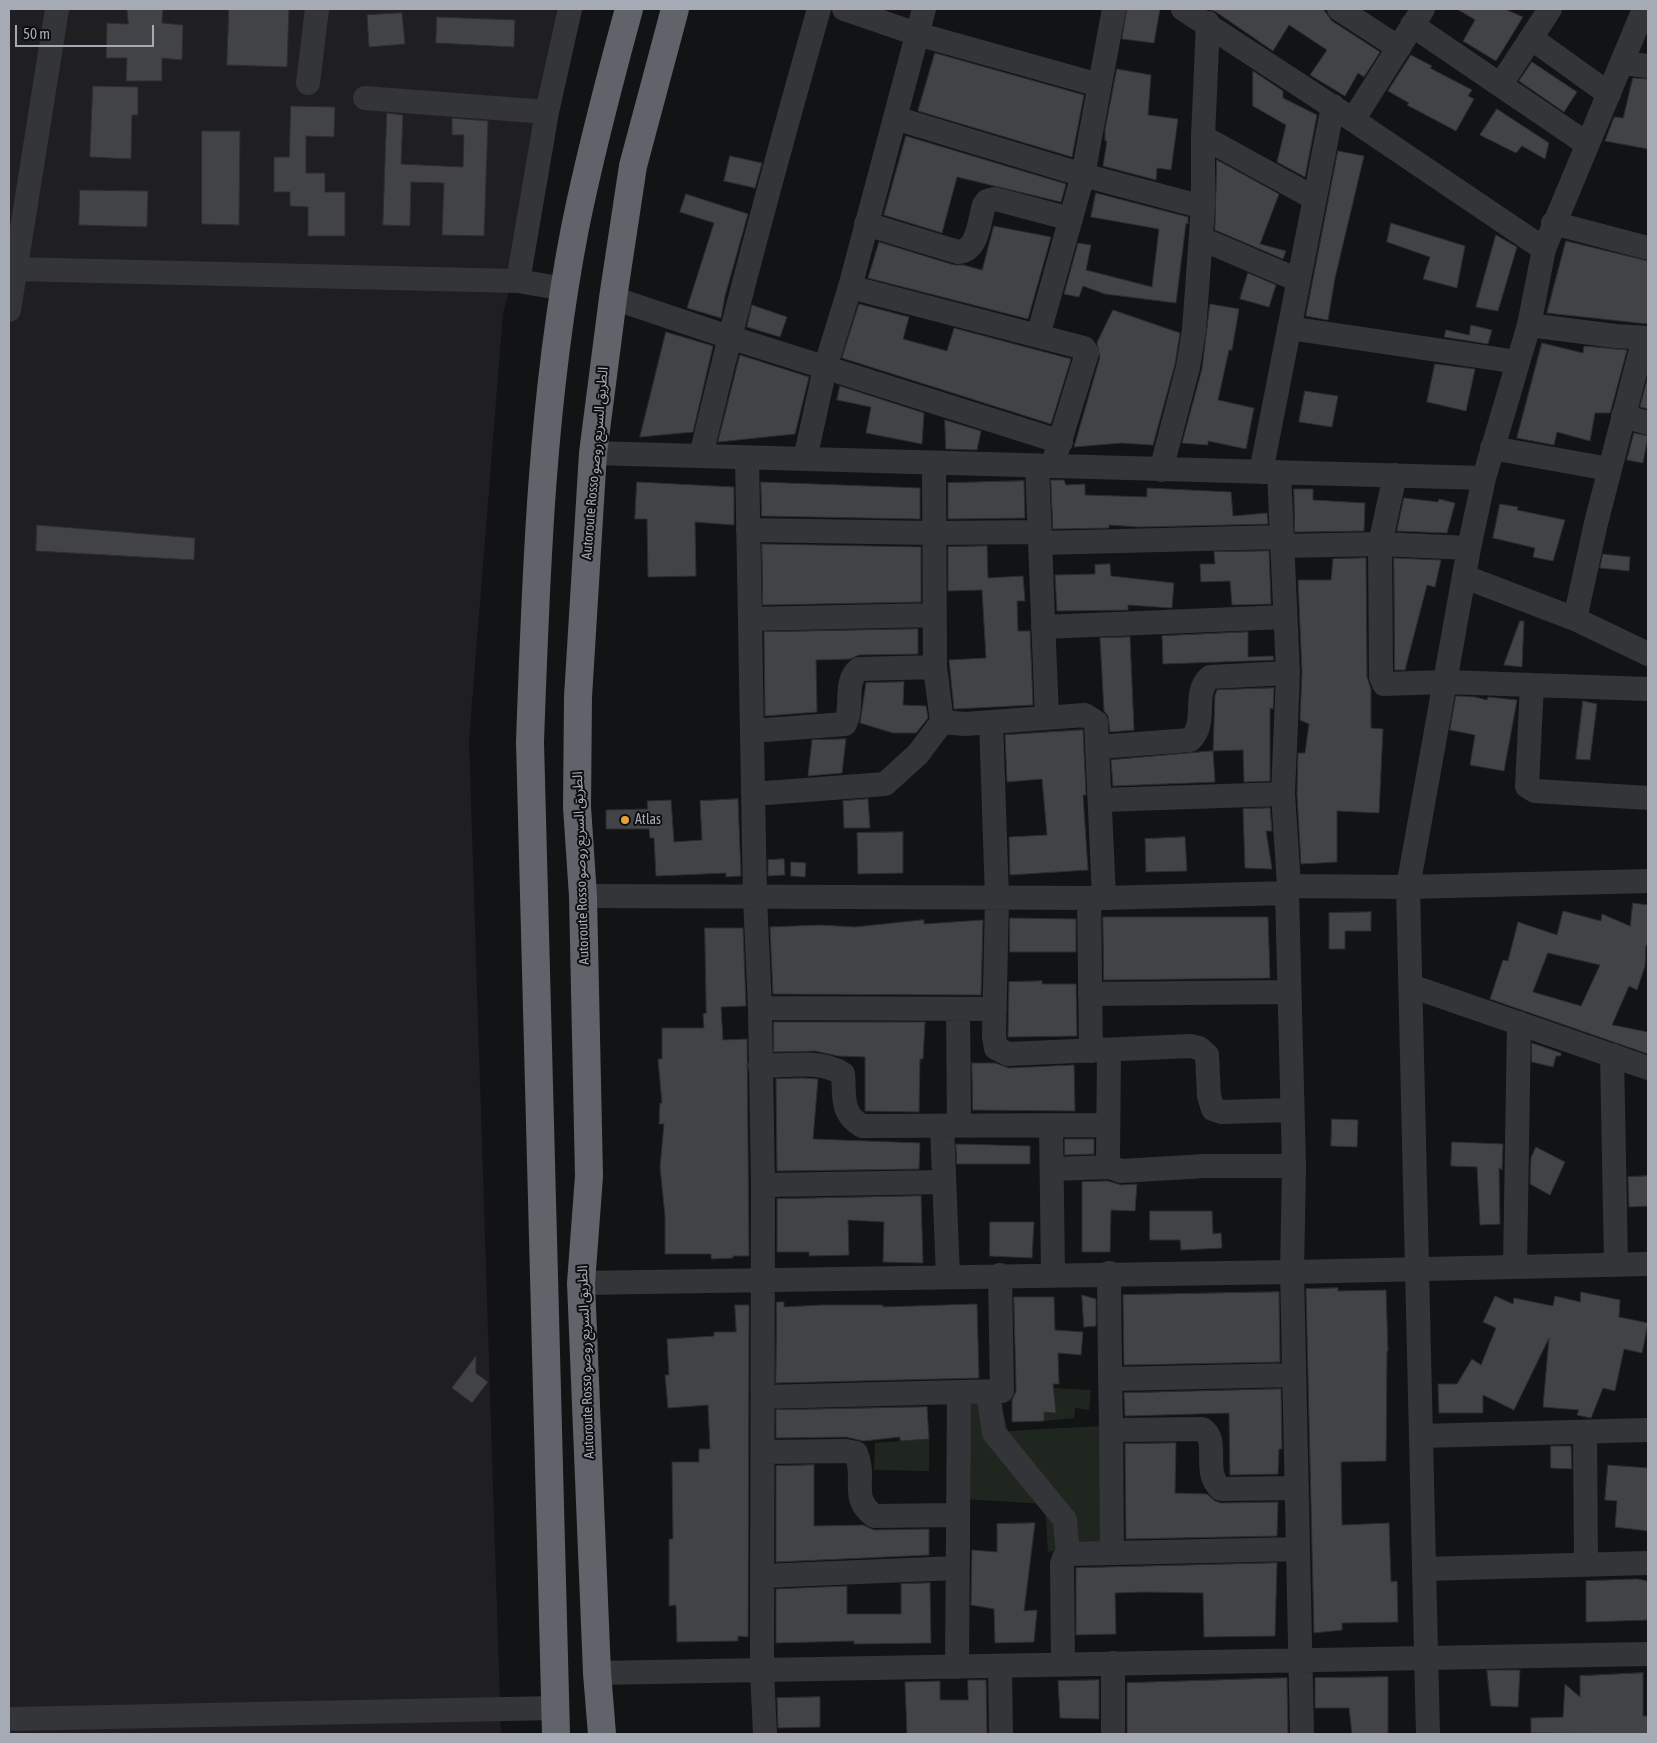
<!DOCTYPE html>
<html>
<head>
<meta charset="utf-8">
<style>
	body { margin:0 }
	#map { position:relative; width:1657px; height:1743px; overflow:hidden; background:#121314; font-family:"Asap Condensed",sans-serif }
	canvas { display:block }
	.frame { position:absolute; inset:0; border:10px solid #a5aab4; pointer-events:none }
	.scale { position:absolute; left:15px; top:25px; width:139px; height:22px; box-sizing:border-box; border:2px solid #a5aab4; border-top:0; padding-left:6px; font-size:15px; line-height:18px; white-space:nowrap; color:#a5aab4; -webkit-text-stroke:4px #0d0e0f; paint-order:stroke }
</style>
</head>
<body>
<div id="map">
<canvas width="1657" height="1743"></canvas>
<div class="frame"></div>
<div class="scale">50 m</div>
</div>
<script>
const ctx = document.querySelector('canvas').getContext('2d');
ctx.lineJoin = 'round';
function fillPath(path, color) { ctx.fillStyle = color; ctx.fill(path, 'evenodd'); }
function strokePath(path, color, width, dash) { ctx.strokeStyle = color; ctx.lineWidth = width; ctx.lineCap = dash ? 'butt' : 'round'; ctx.setLineDash(dash || []); ctx.stroke(path); }
function write(font, color, halo, rows, align = 'center') {
  ctx.font = font + ' "Asap Condensed","Noto Sans Arabic",sans-serif'; ctx.lineWidth = 4; ctx.setLineDash([]); ctx.textBaseline = 'middle'; ctx.strokeStyle = halo; ctx.fillStyle = color; for (const [text, x, y, turn = 0] of rows) {
    ctx.save(); ctx.translate(x, y); ctx.rotate((+turn || 0) * Math.PI / 180); ctx.textAlign = isNaN(turn) ? turn : align; if (halo) ctx.strokeText(text, 0, 0); ctx.fillText(text, 0, 0); ctx.restore();
  }
}
const built = new Path2D(`
	M9,9H583L503,314L469,740L501,1734H9Z`);
const green = new Path2D(`
	M1054,1388L1091,1390L1089,1410L1075,1408L1074,1418L1044,1421V1412L1056,1413Z
	M999,1399L1008,1431L1100,1426L1103,1541L1048,1552L1045,1504L964,1499L968,1400Z
	M929,1439V1471L874,1470L875,1443Z`);
const building = new Path2D(`
	M127,9H163L162,23L183,25L182,60L162,58V81H126L127,58H106L107,23L128,24Z
	M229,9H289L287,67L227,65Z
	M1127,9H1160L1154,43L1122,39Z
	M1208,9H1323L1332,21L1380,52L1364,77L1358,73L1345,96L1310,75L1327,50L1289,25L1273,51L1216,12Z
	M1457,9H1505L1523,17L1496,61L1463,41L1475,20Z
	M402,13L405,44L369,47L367,15Z
	M437,17L515,20L514,47L436,43Z
	M935,53L1084,95L1072,157L918,111Z
	M1411,55L1432,66L1430,68L1472,90L1468,96L1474,99L1456,131L1407,105L1409,103L1388,91Z
	M1532,62L1577,92L1564,112L1519,81Z
	M1117,69L1151,75L1148,115L1178,119L1171,170L1157,168L1156,180L1103,166L1107,141H1105V130Z
	M1253,71L1283,91V98L1317,115L1305,177L1277,162L1286,125L1253,106Z
	M1633,78L1648,79V149L1605,141L1614,117L1623,118Z
	M93,86L138,87V115H132L131,159L90,157Z
	M291,106L335,107L334,137L306,136V173H325V192H345V236H308V207L290,206V192H274V157H289Z
	M1497,109L1549,143L1545,159L1522,146L1516,153L1480,135Z
	M387,113L403,115L401,164L463,167L464,135H452V118L488,121L484,236L442,235L444,183L411,182L410,226L383,225Z
	M202,131H240L239,225L202,224Z
	M906,136L1066,184L1061,202L957,177L942,233L884,215Z
	M1338,151L1364,156L1335,278L1328,320L1306,316Z
	M730,156L762,163L755,188L724,181Z
	M1217,160L1279,194L1260,244L1286,251L1283,259L1215,230Z
	M80,190L148,191L147,227L79,225Z
	M1096,193L1188,217V224L1186,223L1176,303L1105,294L1083,286L1079,297L1064,294L1078,243L1091,245L1086,270L1152,287L1159,229L1091,217Z
	M686,194L748,214L725,296L721,318L687,308L714,223L680,212Z
	M1391,223L1465,246L1457,288L1423,279L1430,257L1387,242Z
	M994,226L1051,237L1028,319L868,278L879,242L954,265H963L982,270Z
	M1496,235L1517,247L1498,311L1476,307Z
	M1566,241L1648,261V324L1547,313Z
	M1248,273L1276,285L1269,307L1240,299Z
	M859,304L909,317L903,339L947,351L954,328L1071,359L1051,424L842,358Z
	M1210,304L1239,309L1232,350H1229L1218,400L1254,408L1246,449L1208,441V445L1182,443L1202,369Z
	M752,305L787,317L780,337L747,327Z
	M1113,310L1180,333L1175,364L1153,445L1121,443L1074,447L1100,357L1097,343Z
	M1471,325L1492,330L1488,344L1444,337L1446,330L1469,335Z
	M666,332L713,346L693,432L640,437Z
	M1542,343L1583,353L1584,346L1627,350L1611,410L1610,413H1595L1590,441L1557,432L1554,445L1517,438Z
	M740,355L809,377L795,434L718,442Z
	M1435,364L1475,369L1466,411L1427,402Z
	M1648,376V409L1640,407Z
	M840,386L924,413L922,444L866,433L871,407L837,400Z
	M1305,391L1338,396L1332,427L1299,422Z
	M945,420L981,431L977,450L946,449Z
	M1634,433L1648,436L1643,463L1627,460Z
	M1051,480H1064L1066,485L1085,484V495L1147,497V488L1231,492L1233,516L1267,513L1268,524L1140,527L1109,525V528L1053,529Z
	M1024,481L1025,518L948,519V483Z
	M637,482L734,487V525L695,522L696,576L648,577L647,519H635Z
	M761,482L920,488V519L762,516Z
	M1294,489H1313V500L1365,503L1364,531L1295,532Z
	M1404,498L1438,502L1439,499L1455,503L1447,533L1397,531Z
	M1500,504L1518,507L1517,510L1565,520L1553,561L1533,557L1535,548L1493,538Z
	M37,525L195,538L194,560L36,551Z
	M762,544L921,547V602L763,605Z
	M987,546L988,578L1023,576L1025,601H1017L1018,631H1030L1033,705L954,709L949,660L986,658L982,590L948,591V547Z
	M1269,551L1271,604L1232,605L1230,581L1201,582L1200,564H1215L1214,552Z
	M1603,554L1630,557L1629,571L1600,568Z
	M1366,558L1367,677L1371,689V728L1383,729L1379,813L1337,811V862L1301,864L1297,794L1298,753H1305L1309,724L1300,720L1302,672L1298,580H1331L1333,559Z
	M1394,558L1441,560L1435,587L1427,585L1405,670H1395Z
	M1110,564L1111,576L1174,583L1172,608L1128,605V610L1057,611L1055,575L1095,574V565Z
	M1520,621H1524L1522,667L1504,665Z
	M918,629V654L859,655L850,659L816,660L817,712L765,716L764,632Z
	M1248,632V657L1273,656L1274,660L1163,664L1162,636Z
	M1130,637L1134,730L1110,732L1108,716L1104,711L1100,638Z
	M904,682L903,705L926,706L928,718L916,733H893L860,723L866,683Z
	M1274,688L1273,709L1270,708V781L1244,782L1243,750L1213,751L1215,695L1217,690Z
	M1456,696L1475,697L1487,700L1488,697L1517,700L1504,771L1470,765L1475,735L1450,730Z
	M1583,701L1597,704L1590,760L1576,759Z
	M1083,730L1086,795H1083L1088,870L1010,875L1009,837L1047,835L1042,779L1007,782L1005,735Z
	M846,739L842,773L808,776L812,740Z
	M1213,751L1215,782L1113,786L1111,760Z
	M738,799L741,876L726,877V873L656,876L654,838H650L649,829H606V810L648,809L647,801L671,800L674,842L702,840L700,801Z
	M868,799L870,828H844L843,801Z
	M1270,808L1272,831H1266L1272,869L1245,868L1243,809Z
	M903,832V873L858,874L857,833Z
	M1185,837L1187,871L1146,872L1145,839Z
	M784,859L785,875L768,876V860Z
	M791,862L806,863L805,877L791,876Z
	M1633,903L1648,905V945H1646L1645,966L1637,990L1629,986L1612,1025L1648,1032V1054L1490,999L1503,960L1508,961L1518,922L1557,935L1563,911L1601,921L1602,914L1630,926ZM1548,953L1600,965L1581,1006L1533,992Z
	M1371,912V931H1345V949H1329V913Z
	M1103,917H1268L1270,978L1104,980Z
	M1010,918L1076,919V952H1010Z
	M924,920V924L983,920L981,995L773,994L770,927L820,925L855,927Z
	M705,928H743L746,1006L721,1007L723,1040L747,1039L749,1256H733V1258L711,1259V1254H665V1216L660,1167L664,1124H659L660,1103H662L658,1059H662V1028H704L703,1014L706,1013Z
	M1042,981V984H1076L1077,1036L1008,1037L1009,982Z
	M774,1022H925L923,1059H920L919,1112L865,1111V1057L838,1056L815,1051L774,1052Z
	M1532,1043L1561,1053V1056H1556L1553,1067L1532,1062Z
	M972,1063H995L1009,1068L1074,1065L1075,1111L973,1110Z
	M803,1078L818,1079L813,1139L920,1143L919,1169L777,1171L776,1079Z
	M1332,1119L1358,1120L1357,1147L1331,1146Z
	M1065,1139H1094V1154L1065,1155Z
	M1452,1142L1503,1144L1502,1170L1499,1168L1500,1224L1480,1225L1477,1167L1451,1166Z
	M956,1144L1030,1146V1164H957Z
	M1536,1147L1565,1162L1550,1195L1530,1184L1531,1158Z
	M1648,1176V1206L1629,1207L1628,1177Z
	M1108,1181L1121,1185L1137,1184L1135,1211L1111,1210L1110,1252H1082V1182Z
	M921,1196L923,1263L883,1262L884,1222L848,1220L849,1255L809,1256V1252H777V1199Z
	M1150,1211H1212L1213,1234L1221,1233L1222,1248L1181,1250L1180,1240H1150Z
	M990,1222H1034L1032,1258L990,1256Z
	M1338,1288V1291L1386,1290L1388,1351H1387L1386,1461L1341,1462L1342,1525L1389,1523L1391,1582L1397,1581L1398,1622L1342,1623V1630L1314,1633L1306,1289Z
	M1279,1292L1280,1362L1124,1365L1123,1295Z
	M1581,1292L1620,1300L1619,1317L1648,1323L1642,1353L1624,1349L1615,1391L1603,1388L1591,1418L1577,1415L1579,1410L1543,1407L1549,1338L1514,1410L1483,1395V1413H1439L1438,1384H1457L1472,1359L1481,1365L1496,1328L1483,1322L1495,1296L1513,1304L1514,1298L1553,1306L1555,1296L1580,1302Z
	M1082,1295L1096,1299V1326L1084,1327Z
	M1014,1297H1054L1055,1330L1083,1332L1081,1355L1058,1353L1059,1384H1053L1056,1413L1044,1412V1421L1012,1422V1400L1016,1391Z
	M777,1302H784V1307L822,1305H883V1307L977,1304L979,1378L776,1383Z
	M735,1305H749L748,1637L738,1636V1641L677,1642L676,1605L669,1606V1539H673L672,1462H699V1449H710L708,1405L668,1408L665,1375H669L667,1339L714,1336V1332H736Z
	M476,1356V1373L488,1382L472,1403L452,1388Z
	M1281,1389L1282,1449H1279L1278,1474L1230,1475L1229,1413L1125,1416L1124,1393Z
	M927,1407L929,1439L900,1441V1437L863,1441L846,1437L776,1438V1410Z
	M1176,1443L1175,1493L1207,1494L1215,1501L1221,1503L1278,1502L1277,1536L1126,1539L1125,1444Z
	M1551,1446H1571L1572,1469L1551,1468Z
	M814,1465V1526L863,1525L874,1530L929,1529V1555L776,1562V1466Z
	M1608,1465L1648,1468V1531L1615,1527L1617,1501L1605,1500Z
	M1035,1523L1024,1611L1037,1610L1034,1642L995,1643L994,1609L971,1605L972,1550L997,1552V1524Z
	M1277,1563L1275,1636L1204,1637L1203,1593L1145,1592L1115,1593L1116,1634L1076,1635V1568Z
	M1637,1579L1648,1581V1620L1586,1622V1581Z
	M930,1583L931,1643L854,1644V1641L776,1643V1589L847,1586V1614H901V1584Z
	M1487,1670H1520L1518,1707L1491,1706Z
	M1643,1673V1716H1648V1734L1531,1733V1718L1563,1717L1565,1684L1580,1697V1676Z
	M1388,1677V1734H1352L1349,1708H1315V1678Z
	M1287,1678L1288,1734H1127V1683Z
	M968,1680H986L987,1734H907L905,1682L940,1681V1700H968Z
	M1099,1680V1719L1060,1718L1058,1681Z
	M820,1697V1727L778,1728L777,1698Z`);
const minor = new Path2D(`
	M844,9L917,34L1099,85
	M1183,9L1353,120L1544,249
	M1339,9L1399,48
	M1412,25L1587,144
	M1531,38L1609,94
	M1623,63L1648,66
	M308,83L317,9
	M1501,84L1550,9
	M365,98L547,112
	M895,118L1083,175L1203,207V137L1208,23
	M1353,120L1423,9
	M1203,137L1314,198
	M1553,223L1648,248
	M866,224L958,252C978,251 979,222 984,205L987,201L995,199L1071,219
	M1202,239L1298,280
	M14,269L518,281L565,289
	M518,281L547,112L570,9
	M850,287L1038,336L1083,175L1114,9
	M613,298L729,337L1061,442
	M9,310L57,9
	M1529,325L1615,336L1648,338
	M1289,328L1518,362
	M1038,336L1084,348L1087,353L1055,457
	M1623,416L1648,423
	M1492,448L1609,469
	M593,453L1484,478
	M701,456C736,306 777,157 819,9
	M747,458L755,898L760,1008L763,1185L762,1671L765,1734
	M805,459L825,368L850,287L924,9
	M934,463L935,667L942,722L965,724L1085,715L1096,722L1104,898
	M1037,466L1047,718
	M1161,470L1188,367L1194,330L1203,207
	M1261,472L1333,106
	M1279,472L1288,673L1283,794L1289,886
	M1395,475L1380,544L1381,677L1384,684L1445,682L1648,689
	M748,530L934,533L1040,532
	M1040,543L1282,537
	M1282,546L1380,544L1469,548
	M1465,577L1575,619L1648,654
	M750,619L935,615
	M1575,619L1596,523L1644,338
	M1043,627L1285,617
	M1532,685L1527,786L1535,791L1648,798
	M991,722L997,897L994,1036L996,1048L1008,1054L1190,1046L1199,1048L1207,1055L1209,1096L1213,1109L1222,1112L1292,1110
	M752,731L845,724C854,707 843,682 859,669L935,667
	M1098,747L1190,740C1209,722 1191,694 1210,677L1288,673
	M753,794L885,784L918,754L942,722
	M1101,800L1283,794
	M1287,893L1294,1166L1292,1272L1302,1734
	M583,896L1104,898L1287,893L1289,886L1408,887L1648,881
	M1089,898L1091,1051
	M1411,986L1648,1068
	M1090,994L1289,992
	M760,1008L995,1009
	M958,1009L959,1125
	M1109,1050L1108,1159L1110,1167L1121,1171L1205,1166H1294
	M1612,1055L1616,1264
	M760,1066C786,1066 821,1059 843,1074C845,1096 840,1113 862,1126L1108,1125
	M1051,1125L1053,1274
	M942,1126L948,1276
	M1053,1169L1110,1167
	M763,1185L944,1182
	M1515,1266L1519,1023
	M1109,1273L1110,1374L1114,1379L1294,1375
	M581,1283L1292,1272L1648,1264
	M1110,1374L1111,1425L1118,1430L1202,1429C1221,1440 1201,1472 1221,1489L1297,1488
	M988,1392L994,1433L1065,1520L1068,1554
	M763,1397L1002,1391L1000,1275
	M1111,1425L1112,1552
	M1585,1432L1586,1564
	M1421,1436L1648,1430
	M763,1452L846,1451L856,1453C867,1479 849,1497 874,1516L958,1515
	M1424,1569L1648,1563
	M762,1576L957,1568
	M1063,1664L1062,1564L1064,1558L1068,1554L1298,1549
	M957,1667L959,1393
	M1000,1668L1001,1734
	M597,1673C947,1669 1298,1658 1648,1654
	M9,1719L555,1708
	M1113,1734V1663
	M1428,1734L1408,887L1469,548L1484,478L1529,325L1544,249L1644,9`);
const highway = new Path2D(`
	M556,1734L530,742C536,570 542,398 575,228C590,154 609,82 629,9
	M602,1734L597,1673L581,1283L589,1176L583,896L577,807L578,697L593,453L613,298L633,166L675,9`);
const markers = [
	[625,820,5,"#e7a237"]
];
const streetNames = [
	["Autoroute Rosso الطريق السريع روصو",595,463,-85],
	["Autoroute Rosso الطريق السريع روصو",581,868,-92],
	["Autoroute Rosso الطريق السريع روصو",586,1362,-92]
];
const poiNames = [
	["Atlas",635,820]
];
fillPath(built, '#1f1f21');
fillPath(green, '#1f261f');
fillPath(building, '#414347');
strokePath(building, '#2d2d30', 1);
strokePath(minor, '#343539', 24);
strokePath(highway, '#606369', 28);
for (const [x, y, r, color] of markers) { const dot = new Path2D(); dot.arc(x, y, r, 0, 2 * Math.PI); ctx.fillStyle = color; ctx.fill(dot); strokePath(dot, '#0d0e0f', 2); }
write('14px', '#a5aab4', '#0d0e0f', streetNames);
write('14px', '#a5aab4', '#0d0e0f', poiNames, 'left');
</script>
</body>
</html>
